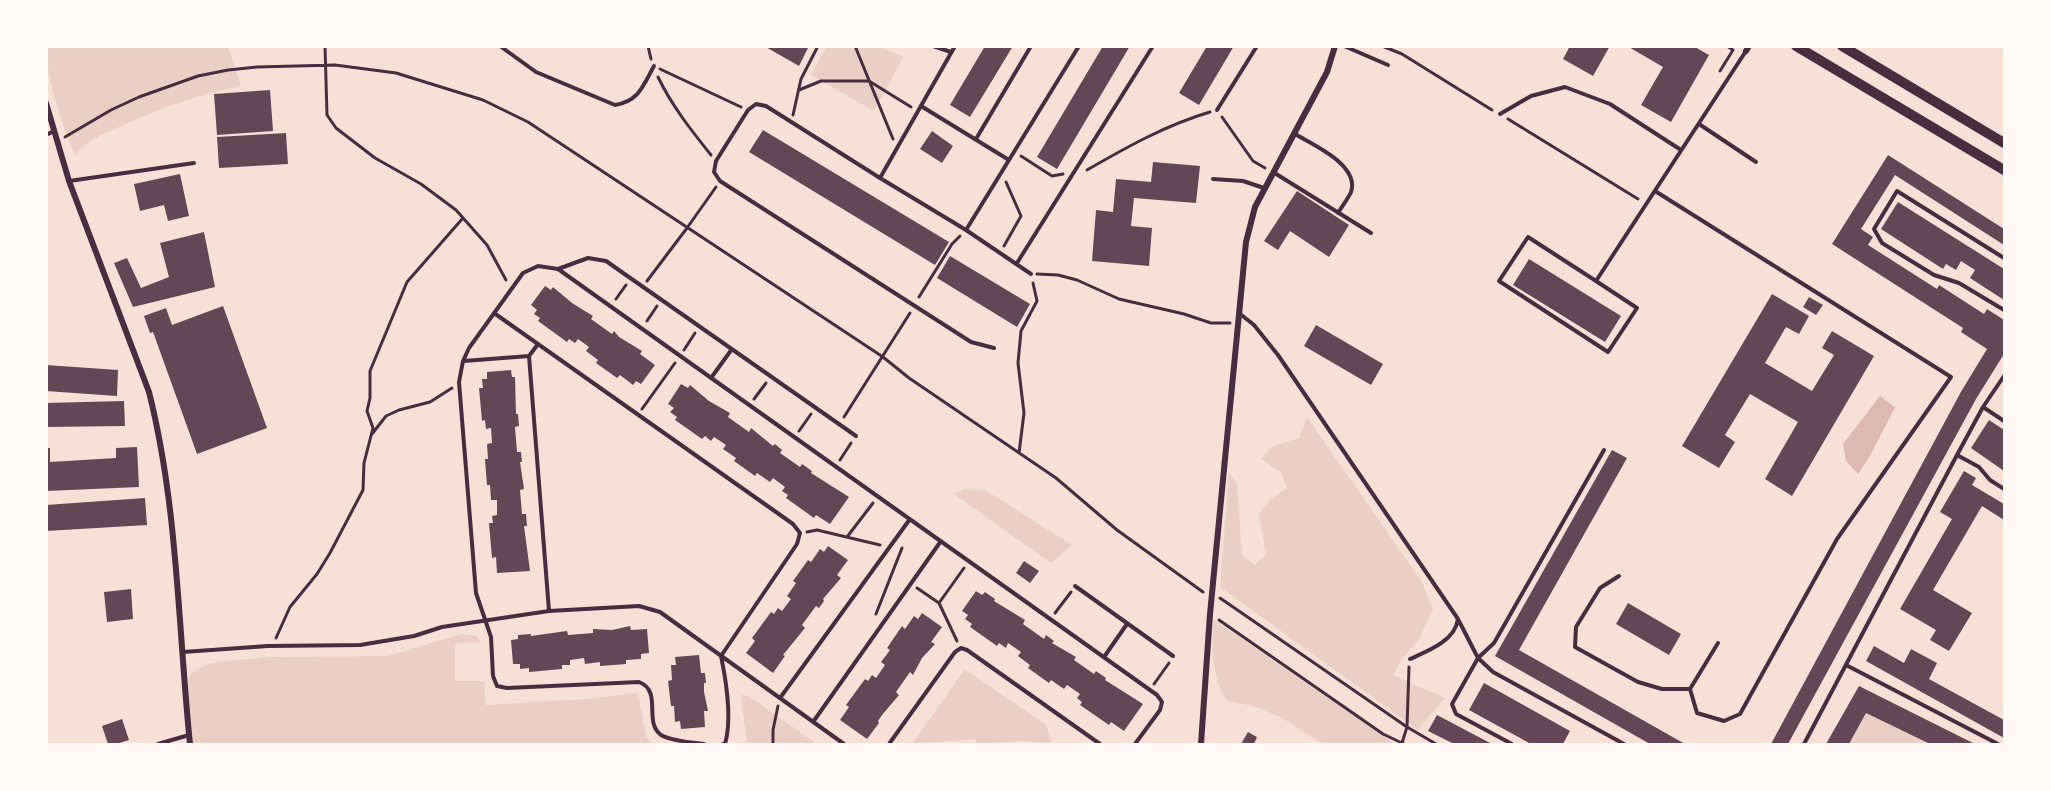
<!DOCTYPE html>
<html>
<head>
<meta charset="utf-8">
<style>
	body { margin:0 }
	#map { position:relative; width:2051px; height:791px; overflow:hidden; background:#f7e1d7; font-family:"Exo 2",sans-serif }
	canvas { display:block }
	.frame { position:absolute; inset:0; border:48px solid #fffaf5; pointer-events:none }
</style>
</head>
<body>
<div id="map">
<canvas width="2051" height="791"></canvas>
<div class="frame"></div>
</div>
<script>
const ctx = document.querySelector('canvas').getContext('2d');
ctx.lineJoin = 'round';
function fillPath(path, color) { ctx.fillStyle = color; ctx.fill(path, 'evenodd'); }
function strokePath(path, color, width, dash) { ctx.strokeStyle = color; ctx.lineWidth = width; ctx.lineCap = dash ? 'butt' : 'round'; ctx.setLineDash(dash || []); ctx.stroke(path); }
const green = new Path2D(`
	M46,47H228L241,86C200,94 164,107 126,124C107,133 89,138 75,155C61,121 47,83 46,47Z
	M826,47H881L903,57L874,111L811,75Z
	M1307,417L1422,582L1433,609L1419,639L1401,660L1393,675L1445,698L1418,730L1220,587L1229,472L1237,484L1242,555L1255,565L1266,554L1259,513L1271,499L1287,488L1281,472L1261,459L1271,447L1299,438Z
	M964,489L985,490L1072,545L1051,563L954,494Z
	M1213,619L1395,744H1323L1284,719L1254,706L1227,701C1211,674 1212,650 1213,619Z
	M461,634L477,636L480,642L455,643V681H484L486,705L585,699L638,693L646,736L652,744H193L188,687L189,675L207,664L236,660L270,657L388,656Z
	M965,669L1046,725L1052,742L1050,744L1024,741L975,744L976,739L912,744Z
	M741,695L749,696L817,744H747Z
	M1866,713L1930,744H1849Z`);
const water = new Path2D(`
	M1880,396L1895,407L1871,454L1858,474L1846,461L1843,444Z`);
const building = new Path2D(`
	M764,46H809L799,66Z
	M985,46H1013L970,117L950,105Z
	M1103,46H1130L1057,169L1037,157Z
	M1207,46H1234L1199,105L1179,93Z
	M1570,46H1610L1593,76L1563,59Z
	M1627,46H1693L1709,55L1671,122L1641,105L1663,67Z
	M270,90L273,131L217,135L214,94Z
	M763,130L949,242L935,265L749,152Z
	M932,131L953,146L942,163L920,149Z
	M286,133L288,164L219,168L217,137Z
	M1888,155L2004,229V245L1895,175L1861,229L1873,237L1868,245L1937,289L1939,285L1984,314L1987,309L2004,320V354L1976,399L1788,744H1771L1962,390L1987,349L1961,332L1963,328L1832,244Z
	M1153,162L1200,166L1196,203L1134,198L1131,226L1152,228L1149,266L1092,261L1096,210L1113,212L1116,179L1151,182Z
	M180,174L189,216L168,221L164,205L140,211L134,184Z
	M1297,191L1349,225L1329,257L1290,231L1278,250L1264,241Z
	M1898,202L2004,269V300L1970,278L1975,270L1961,261L1956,270L1946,264L1943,269L1881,229Z
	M204,232L215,287L133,307L114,263L127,258L141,288L169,277L160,243Z
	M950,256L1030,304L1017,327L937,278Z
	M1529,259L1621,316L1605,342L1513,285Z
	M545,286L551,290L553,287L572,303L593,316L591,319L612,334L614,331L619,337L642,351L640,354L655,365L641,384L636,381L633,385L620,375L617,378L596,363L598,360L586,351L589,347L578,339L575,343L569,339L567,342L538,321L540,318L534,314L537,310L531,305Z
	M1772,294L1809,316L1799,334L1786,327L1765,363L1812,391L1834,355L1822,348L1832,331L1874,356L1792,496L1765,479L1798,422L1750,394L1725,435L1735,442L1719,468L1682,446Z
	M1809,297L1823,305L1816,315L1803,307Z
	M223,306L267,428L197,454L153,332L150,333L144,316L166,308L172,325Z
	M1316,325L1383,364L1371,385L1304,346Z
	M46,365L118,370L117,396L46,391Z
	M511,370L512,377H515L516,414H518L519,426L515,427L517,452H521L522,462H520L524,489L520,490L522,514H526L527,526H524L530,571L497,573L496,557L492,558L489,523H493L492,516L497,515V500H491L490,485H487L485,459H488L487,444L492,443L491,428L486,429L485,420L482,421L479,388H483L482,379H487V372Z
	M681,384L688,388L690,385L709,401L730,413L728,417L749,432L751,428L773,446L775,444L782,450L780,453L800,467L802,464L812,471L811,473L849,497L830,524L816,515L814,518L786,498L788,495L782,491L785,487L773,478L770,482L757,473L755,476L734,461L736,458L723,449L726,445L714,437L711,441L705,436L702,439L675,420L677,417L670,412L674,408L668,404Z
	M124,401L125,426L46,427V403Z
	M1989,420L2004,430V471L1971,448Z
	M137,447L139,487L46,491V448H50V462L116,458V448Z
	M1612,450L1627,458L1519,650L1685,744H1650L1495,656Z
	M1964,471L1976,478L1972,485L2004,504V520L1982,506L1933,590L1972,613L1949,651L1930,640L1936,630L1900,609L1952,519L1940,512Z
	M145,498L147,525L46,531V505Z
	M828,546L848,560L837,575L841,578L823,599L824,601L819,608L816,606L802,625L805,628L783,655L785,656L773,673L746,653L755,641L752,638L771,612L774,614L778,608L782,611L791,599L787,596L796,583L793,581L808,560L811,562L820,549L824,552Z
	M1024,561L1039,571L1030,583L1016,573Z
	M131,589L133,619L107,622L104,592Z
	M976,591L982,595L985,592L995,599L994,601L1025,620L1023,624L1044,639L1046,635L1054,641L1052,643L1076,657L1074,660L1094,674L1096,671L1106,678L1105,680L1143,704L1124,731L1111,722L1109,725L1080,705L1082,702L1077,698L1080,694L1067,685L1064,689L1051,680L1049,683L1028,668L1030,665L1018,656L1021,652L1008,643L1006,648L999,643L997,646L970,627L972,624L965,619L968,615L962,611Z
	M1628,603L1681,634L1669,655L1616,624Z
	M922,613L942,627L931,642L935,644L922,658L913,675L910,672L896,692L899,695L882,715L878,721L879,723L867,739L840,720L849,707L846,705L865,679L868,681L872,675L876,678L885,665L881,662L890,650L887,648L902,626L905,629L914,616L918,619Z
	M630,626L631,630L647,629L649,653L641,654V659L626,660V664L600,666V662L585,664L584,658L570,660V665H562V669L529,672V668L520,669V664H513L511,640L518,639V635L531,634V636L567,631L568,635L593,633V629L612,630Z
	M1874,646L1904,663L1911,649L1937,663L1929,679L2004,720V738L1866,661Z
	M699,655L701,673H705L706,683H704V692L708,711H704L705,727L681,729L680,721L675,722L674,706H671L668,681L672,680L671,665H676L675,657Z
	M1484,683L1570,731L1563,744H1531L1469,710Z
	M1859,686L1975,744H1930L1866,713L1849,744H1826Z
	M1437,715L1492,744H1454L1428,731Z
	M122,719L129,740L116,744H108L102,726Z
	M1248,732L1257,737L1254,744H1241Z`);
const path = new Path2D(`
	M325,46L327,115L336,128L375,158L421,184L456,210L487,245L506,280
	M648,46L651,59
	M855,46L893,139
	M1382,46L1402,54L1492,110
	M660,69L741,107
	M1720,71L1733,50L1727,46
	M658,77C672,106 691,130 711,155
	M799,90L821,81H869L911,107
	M793,115L801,79L818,46
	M1222,117L1253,161L1265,168
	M1508,119L1638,199
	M65,137L111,110L139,97L198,76L228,70L257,67L335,65L396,73L483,100L528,122L883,357L909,378L1056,478L1117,530L1203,592
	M1021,156L1052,176L1063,174
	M1087,170C1127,147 1166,125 1210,112
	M1004,246L1021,216L1006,182
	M1037,274L1058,275L1077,280L1119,299L1184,314L1211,323H1230
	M647,281L687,228L716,187
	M919,297L952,244L960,236
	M616,299L626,285
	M647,321L657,306
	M684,350L695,333
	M754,399L766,383
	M642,409L675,363
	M844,417L910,313
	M799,431L811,414
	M372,434L386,416L399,410L430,402L452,388
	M1019,453L1024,413L1018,363L1021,331L1037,301L1033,283
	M840,460L851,443
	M807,532L817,530L880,545
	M847,537L873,503
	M917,588L939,603L957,641
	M1220,598L1407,727L1436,744
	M939,603L964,568
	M1055,613L1071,592
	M876,614L902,548
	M1219,620L1383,734L1404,744
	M276,638L290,607L317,574L330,553L363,490L364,463L373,428L367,411L370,398V371L407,282L463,218
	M1154,684L1169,663
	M1402,743L1407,727L1409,667
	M773,744V730L778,706`);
const service = new Path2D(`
	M500,46L536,72L615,105C639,101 643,86 654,66
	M933,46L951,52
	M955,46L880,178L766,106L756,104L748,110L716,161L714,172L720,181L971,342L994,348
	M1344,46L1388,65
	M921,106L1009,160
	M1217,110L1257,46
	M1500,114L1531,96L1565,87L1610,104L1681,150
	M1699,124L1756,162
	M1295,134C1313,145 1360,165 1351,192C1348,199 1342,206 1338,213
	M46,135L54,131
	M976,139L1031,46
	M1273,172L1371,233
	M880,178L966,230L1031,274
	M1213,179L1243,181L1264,188
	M69,181L194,163
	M966,230L1079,46
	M2004,258L1897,191L1874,229L1882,243L1934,275L1959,283L2004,310
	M1017,263L1153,46
	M558,269L588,258L606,261L856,436
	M1596,281L1637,308L1608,352L1499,281L1528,237L1596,281L1746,51
	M494,313L793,524L800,533L797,544L721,656C726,680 732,720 725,744H723
	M1239,313L1254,325L1278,355L1458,619C1455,641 1428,651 1410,659
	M538,344L529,356L549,611
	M464,361L529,356
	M711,378L732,349
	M1983,407L2004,421
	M1957,455L1979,467L1990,480L2004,489
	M1619,576L1600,588L1576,627L1575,647L1638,682L1662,689H1690L1697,713L1724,721L1740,714L1837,539L1951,377L1655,191
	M1075,586L1173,656
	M1459,621L1478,658L1493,672L1624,744
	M183,652L268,646L360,645L414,636L442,627L549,611L639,606L660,612L844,744
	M1104,657L1127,624
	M1846,665L1998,744
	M1690,689L1718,643
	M780,698L910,519
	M813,722L941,541
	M158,744L189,735
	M704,744C694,743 669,740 661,735C643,722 663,691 639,682L507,688L497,686L493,676L491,637L476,593L459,382L463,361L469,348L523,273L538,266L558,269L1157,695L1162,702L1160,710L1135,744
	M889,744L955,652L961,648L967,650L1100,744
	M1512,744L1456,714L1452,704L1478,658L1494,643L1604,450
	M1804,744L1957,455L1983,407L2004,376`);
const minor = new Path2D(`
	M1746,51L1749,46
	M46,103L69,181L149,392C178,507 178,627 190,744
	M1201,744L1210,614L1246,242L1255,207L1327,72L1335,46`);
const secondary = new Path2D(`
	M1796,46L2004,170
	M1842,46L2004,143`);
fillPath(green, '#ebcfc5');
fillPath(water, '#dcb8b0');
fillPath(building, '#644757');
strokePath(path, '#4a2c40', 3);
strokePath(service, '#4a2c40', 4);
strokePath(minor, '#4a2c40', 6);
strokePath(secondary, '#4a2c40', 10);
</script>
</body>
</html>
